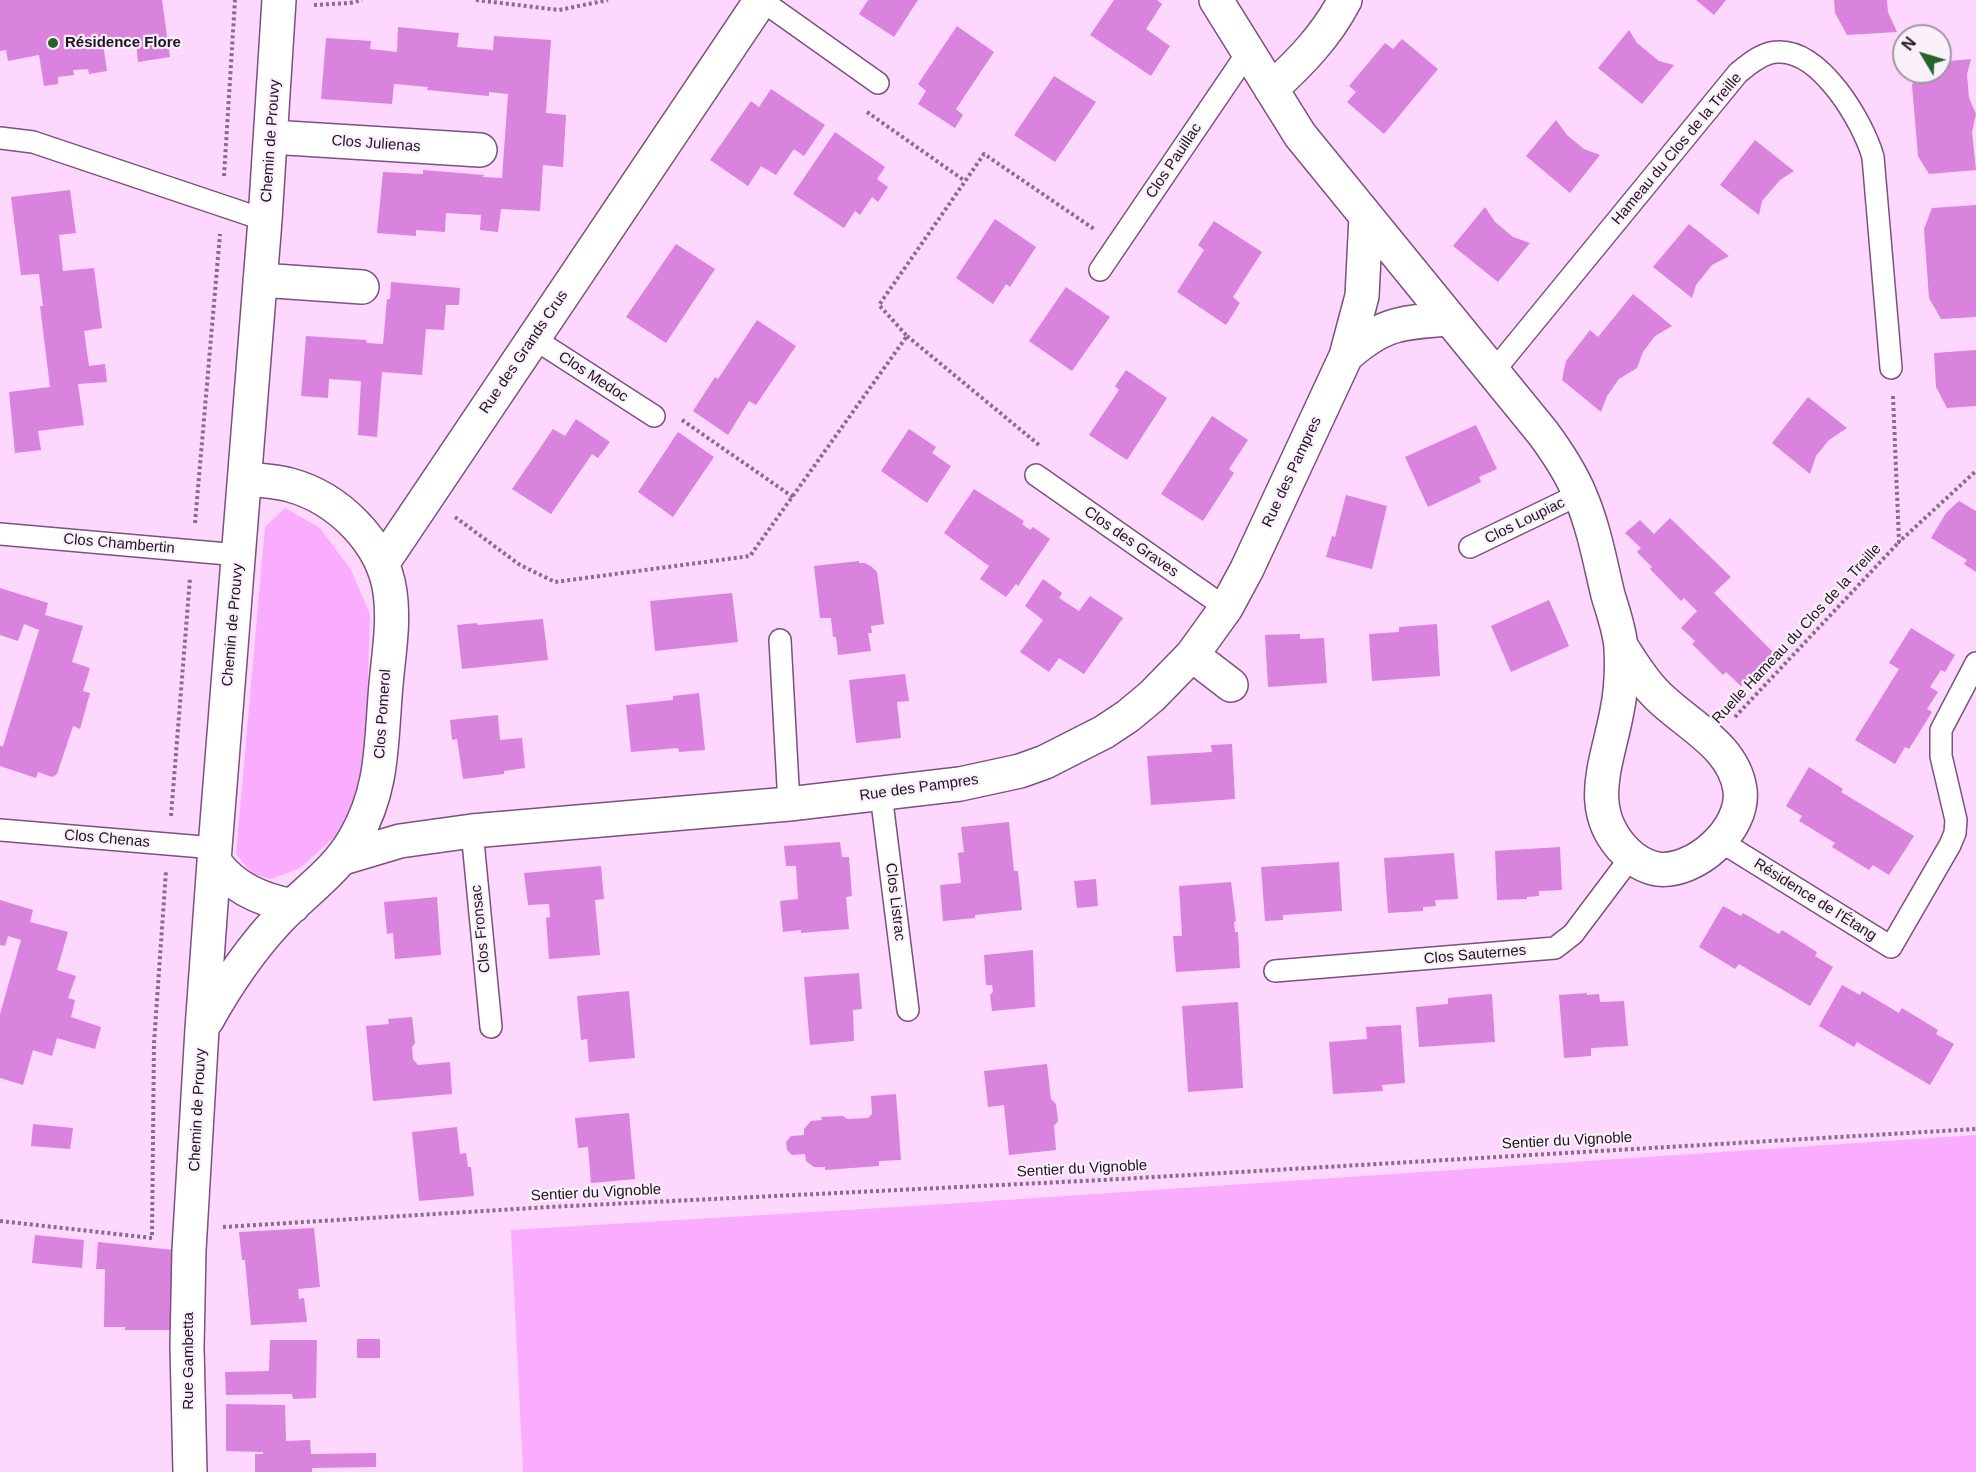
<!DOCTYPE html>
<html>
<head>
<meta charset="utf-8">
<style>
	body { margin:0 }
	#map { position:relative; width:1976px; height:1472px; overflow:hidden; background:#fed7ff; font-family:Helvetica,sans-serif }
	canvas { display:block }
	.north { position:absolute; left:1892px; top:24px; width:60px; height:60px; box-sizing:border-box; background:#f9f0fa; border:2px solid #a397a4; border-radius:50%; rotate:308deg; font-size:16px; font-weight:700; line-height:24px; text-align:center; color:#231224 }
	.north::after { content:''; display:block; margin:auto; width:21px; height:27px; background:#27642c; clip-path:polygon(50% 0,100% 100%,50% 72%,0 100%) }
</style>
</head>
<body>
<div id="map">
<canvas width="1976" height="1472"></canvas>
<div class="north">N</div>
</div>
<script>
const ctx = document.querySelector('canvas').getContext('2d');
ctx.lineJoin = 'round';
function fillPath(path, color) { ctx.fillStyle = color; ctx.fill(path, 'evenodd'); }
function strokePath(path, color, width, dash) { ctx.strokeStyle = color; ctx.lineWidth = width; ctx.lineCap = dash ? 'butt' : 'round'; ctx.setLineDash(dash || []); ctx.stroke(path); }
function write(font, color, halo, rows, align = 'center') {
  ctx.font = font + ' Helvetica,sans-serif'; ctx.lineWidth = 4.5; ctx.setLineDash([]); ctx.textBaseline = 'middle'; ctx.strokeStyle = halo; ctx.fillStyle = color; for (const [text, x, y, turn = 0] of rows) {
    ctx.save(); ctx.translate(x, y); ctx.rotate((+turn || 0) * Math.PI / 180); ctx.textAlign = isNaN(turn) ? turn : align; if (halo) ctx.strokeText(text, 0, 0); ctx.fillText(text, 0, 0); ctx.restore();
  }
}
const green = new Path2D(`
	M285,508L320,528L351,570L370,614L365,771L341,831L300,868L271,879L252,874L236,854L265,527Z
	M1976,1135V1472H523L511,1230L930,1205Z`);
const building = new Path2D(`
	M0,0H162L170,57L138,62L136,43L125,44V40L103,43L107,71L89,74L88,69L73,70L74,75L58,77V84L44,86L39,55L8,61L6,50L0,51Z
	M868,0H918L894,37L859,14Z
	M1114,0H1157L1162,4L1146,29L1170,46L1151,76L1090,35Z
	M1696,0H1726L1714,15Z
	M1834,0H1887L1888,12L1897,32L1847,35L1835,13Z
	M957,26L994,52L956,109L963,115L955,128L918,104L926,91L918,84Z
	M398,27L459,33L457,47L493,50L494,36L551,40L546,113L566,115L563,167L543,165L540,211L501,209L498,232L480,230L481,215L446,213L445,232L416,230V236L377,233L383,172L423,174V170L484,175L483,177L502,178L508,94L489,92V96L427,90L428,87L394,84L392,104L321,99L326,38L371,41L370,49L397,52Z
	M1629,30L1637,43L1659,61L1674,65L1642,104L1598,68Z
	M1402,39L1438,69L1384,134L1347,102L1356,92L1349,86L1385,43L1393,49Z
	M1971,59L1967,74L1969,98L1976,114L1972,132L1976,170L1929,174L1918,156L1912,85L1917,72H1940V62Z
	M1054,76L1096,102L1055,162L1014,135Z
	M771,89L825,125L804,156L794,149L776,175L761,166L748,186L710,160L751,101L759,107Z
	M1556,120L1567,135L1584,149L1600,155L1570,193L1526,156Z
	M835,132L885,167L877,179L888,187L878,202L872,197L860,215L855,211L844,228L793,194Z
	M1755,140L1794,171L1780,180L1762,201L1759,215L1720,185Z
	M70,190L76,233L59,235L63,271L94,268L102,328L84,331L89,366L105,364L107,382L78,384L84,425L38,431L41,450L15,453L9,392L50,387L40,306H43L39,274L21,275L11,197Z
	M1976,205V317L1941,319L1929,298L1924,229L1932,208Z
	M1485,207L1495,222L1513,237L1530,243L1498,282L1453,246Z
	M995,219L1036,247L1010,287L1006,284L993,304L956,278Z
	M1214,221L1262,252L1233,297L1240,303L1226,325L1177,292L1204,250L1198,245Z
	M1689,224L1729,256L1712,265L1696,285L1692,298L1653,267Z
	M676,244L715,269L666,343L626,317Z
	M391,282L460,288L459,305H446L444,330L426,329L422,375L382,372L377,437L358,435L361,381L329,379L328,398L301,396L306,336L366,340L367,343L383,344L387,299H390Z
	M1066,287L1110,317L1072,371L1029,341Z
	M1633,294L1672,326L1655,336L1643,352L1637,368L1619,379L1607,396L1601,412L1562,380L1566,361L1590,330L1598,337Z
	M757,320L796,346L756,405L749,401L728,435L693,411L715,377L718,379Z
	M1976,350V406L1947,408L1936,387L1934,353Z
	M1126,370L1167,398L1127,460L1089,435L1119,390L1115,386Z
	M1808,397L1847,428L1829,440L1816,456L1810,474L1772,443Z
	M1212,416L1248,440L1229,469L1234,473L1203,521L1161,494Z
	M576,419L610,442L598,458L592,454L551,514L512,489L553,429L565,436Z
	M1476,425L1497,469L1479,477L1481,482L1428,507L1405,457Z
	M909,429L936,447L932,453L951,466L927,503L881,471Z
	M678,432L714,457L673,517L638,492Z
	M974,489L1024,521L1022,524L1030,530L1033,527L1050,539L1018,586L1016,584L1006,597L980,579L989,566L944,533Z
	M1346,495L1387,506L1372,569L1326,557L1332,536L1335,537Z
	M1959,501L1976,511V572L1964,564L1967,560L1931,538L1946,513Z
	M1670,518L1731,577L1714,593L1774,653L1741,686L1726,672L1723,675L1692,644L1695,641L1681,628L1697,611L1684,598L1681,601L1650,569L1652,567L1637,552L1641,548L1625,533L1640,520L1654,534Z
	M859,561V563H865L872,567L877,572L884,624L871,626L872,633H868L871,651L838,655L836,637H833L831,618H820L814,566Z
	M1043,579L1062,593L1059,598L1079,611L1090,596L1123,618L1084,674L1059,658L1049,672L1020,652L1043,620L1025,606Z
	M0,588L48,603L45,615L83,626L72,662L90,668L83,691L90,693L80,729L73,726L57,774L52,777L38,772L36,778L0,766V746H3L39,630L24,624L18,641L0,635Z
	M732,593L738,642L655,651L650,601Z
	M1549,600L1569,646L1511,672L1491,626Z
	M543,619L548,660L462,669L457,625L477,623V625Z
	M1437,624L1440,676L1372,681L1369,634L1399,632V627Z
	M1911,628L1955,655L1945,672L1941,670L1930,687L1938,692L1927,709L1932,712L1909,749L1905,747L1895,764L1855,740L1899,669L1889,663Z
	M1300,634V639L1324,638L1327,683L1268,687L1265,635Z
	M905,674L909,701L897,702L901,738L856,743L849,680Z
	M699,693L705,750L679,752L678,748L631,752L626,705L673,700V696Z
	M498,715L500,740L522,738L525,768L504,771V774L463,779L457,739L452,740L450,720Z
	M1232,744L1235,799L1151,805L1147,756L1212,752L1211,745Z
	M1809,767L1843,789L1841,792L1914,836L1889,875L1873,865L1869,870L1832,847L1835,843L1799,821L1802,816L1786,806Z
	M1009,822L1014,871H1018L1022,910L975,915V918L943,921L940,885L961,883L958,853L964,852L961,827Z
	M840,842L842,857H849L852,896L846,897L849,929L801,933V930L783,932L780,901L798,899L796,866H786L784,846Z
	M1560,847L1562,890L1539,891V896L1527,897V899L1497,900L1495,851Z
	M1454,853L1458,899L1435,900L1436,906L1423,907V911L1388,913L1384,858Z
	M1339,862L1342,911L1283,915V920L1265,921L1261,867Z
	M601,866L604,899L595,900L600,955L549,959L546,918L550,917L549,904L528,905L524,873Z
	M1096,879L1098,906L1077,908L1074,881Z
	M1231,882L1236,921L1234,922L1235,932H1238L1240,968L1176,972L1173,936H1182L1179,886Z
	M437,897L441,955L395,959L393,933L387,934L384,902Z
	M0,900L33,910L30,922L68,932L57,970L76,976L68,998L75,1000L71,1017L101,1027L95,1049L57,1038L52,1056L33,1050L23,1085L0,1078V1014L21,940L8,936L5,946L0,945Z
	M1723,906L1741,916L1743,913L1779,934L1782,930L1817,952L1815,956L1833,967L1810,1006L1739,964L1735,969L1699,947Z
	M1033,950L1035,1007L992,1011L990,995L993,992L992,985H986L984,955Z
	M859,973L862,1009L853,1010L854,1041L810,1045L804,977Z
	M1842,985L1860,995L1862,991L1899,1013L1902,1008L1938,1030L1936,1034L1954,1044L1930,1085L1857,1042L1854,1047L1819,1026Z
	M629,991L635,1058L589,1062L587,1039L581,1040L577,996Z
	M1587,993V995L1599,994L1600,1002L1624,1001L1628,1046L1591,1048V1056L1564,1058L1559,995Z
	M1492,994L1495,1042L1419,1047L1416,1007L1448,1004V998Z
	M1238,1002L1243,1088L1188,1092L1182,1006Z
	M412,1017L415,1043L412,1047L413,1059L418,1065L450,1062L452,1094L373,1101L366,1026L389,1024L388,1019Z
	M1401,1025L1405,1083L1382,1085L1383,1091L1333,1094L1329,1042L1367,1039L1366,1027Z
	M1047,1064L1051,1099L1056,1104L1058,1121L1054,1126L1056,1150L1009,1155L1004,1105L988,1107L984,1071Z
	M896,1094L901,1160L879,1161V1166L825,1170V1167H814L806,1161L805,1154L792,1155L787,1150L786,1142L791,1136L804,1135V1129L811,1121L822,1120L821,1117L843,1116L847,1119L868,1118L872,1114L871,1096Z
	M629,1113L635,1179L591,1183L588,1147L578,1148L575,1118Z
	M33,1124L73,1128L70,1149L31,1146Z
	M457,1127L460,1154L466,1153L468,1167H471L474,1196L419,1201L412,1132Z
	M314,1228L320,1287L298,1289L299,1299L304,1298L307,1322L251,1325L245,1260H242L239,1232Z
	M35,1235L84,1240L82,1268L32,1263Z
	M98,1242L174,1250L171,1330H125V1327H104L105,1269H96Z
	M357,1339H380V1358H357Z
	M270,1340H317L316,1398L293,1399L292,1394L226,1395L225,1372L269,1371Z
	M226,1404L285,1405L286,1441L310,1440L311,1454L376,1453V1467L312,1468V1472H255V1454H263V1452L226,1451Z`);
const path = new Path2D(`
	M476,0L559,10L608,0
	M314,5L350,3L362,0
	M867,112L965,181
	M224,176L235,0
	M907,336L1039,445L1038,447
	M1893,396L1899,542L1976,471
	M682,420L793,497
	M455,517L520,565L555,582L750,556L907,336L879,305L984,154L1094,229
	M195,523L220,234
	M1735,717L1899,542
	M171,816L190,578
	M0,1221L152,1238
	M223,1227L549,1207L1103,1180L1976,1129
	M152,1235L154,1043L166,871`);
const lane = new Path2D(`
	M761,0L878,83
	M0,138L33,142L265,220
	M1100,270L1248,52
	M533,338L654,416
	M1493,372L1738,73C1749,64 1763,52 1778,52C1821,50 1863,122 1873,157L1891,368
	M1036,475L1226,608
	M0,534L239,555
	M1470,547L1580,494
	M780,640L789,804
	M881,794L908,1010
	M0,830L215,848
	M472,831L491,1027
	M1720,841L1891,947L1950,845L1955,833L1956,820L1941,756V730L1976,663
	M1275,971L1555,948L1573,934L1631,857`);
const street = new Path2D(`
	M1216,0L1300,135L1543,433C1557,452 1571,473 1580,495C1594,527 1600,562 1608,595C1613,612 1620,631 1621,648C1622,668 1621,692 1617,711C1608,762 1583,809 1626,852C1634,860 1646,867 1657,869C1695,874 1745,829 1740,790C1734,745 1685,724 1656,694C1642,680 1632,663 1621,646
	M1271,89C1301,62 1326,36 1345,0
	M271,137L480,150
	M260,280L362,287
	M1346,356C1384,322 1401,323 1448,319
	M382,564L761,0
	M1192,655L1231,685
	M343,858L400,841L472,831L789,804L960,784L1020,771L1045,762L1104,732L1128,716L1152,696L1192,655L1226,608L1247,569L1346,356L1362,296L1366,217
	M214,861C233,888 261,900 293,906
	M207,1020C227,984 249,951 278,920C304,892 336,872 355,838C382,791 381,749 385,697C387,663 395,626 390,592C383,542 338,498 290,485C275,481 260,480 245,479
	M190,1472L187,1347L189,1250L202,1029L215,848L265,220L279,0`);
const markers = [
	[53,43,6,"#27642c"]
];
const poiNames = [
	["Résidence Flore",65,43]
];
const streetNames = [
	["Chemin de Prouvy",271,141,-86],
	["Clos Julienas",376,144,4],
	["Hameau du Clos de la Treille",1677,149,-50],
	["Clos Pauillac",1174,161,-56],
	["Rue des Grands Crus",524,352,-56],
	["Clos Medoc",593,377,33],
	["Rue des Pampres",1292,472,-65],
	["Clos Loupiac",1525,521,-26],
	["Clos des Graves",1131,542,35],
	["Clos Chambertin",119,544,5],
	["Chemin de Prouvy",233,625,-85],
	["Ruelle Hameau du Clos de la Treille",1797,634,-47],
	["Clos Pomerol",383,714,-86],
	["Rue des Pampres",919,788,-8],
	["Clos Chenas",107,839,5],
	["Résidence de l'Étang",1815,900,32],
	["Clos Listrac",895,902,83],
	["Clos Fronsac",481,929,-96],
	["Clos Sauternes",1475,955,-5],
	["Chemin de Prouvy",198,1110,-87],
	["Sentier du Vignoble",1567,1141,-3],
	["Sentier du Vignoble",1082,1169,-3],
	["Sentier du Vignoble",596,1193,-3],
	["Rue Gambetta",189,1361,-90]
];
fillPath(green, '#faadfe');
fillPath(building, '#d982de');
strokePath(lane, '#7b517d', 24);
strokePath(street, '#7b517d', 36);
strokePath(path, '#886d89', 4, [3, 3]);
strokePath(lane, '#fff', 21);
strokePath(street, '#fff', 33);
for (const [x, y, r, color] of markers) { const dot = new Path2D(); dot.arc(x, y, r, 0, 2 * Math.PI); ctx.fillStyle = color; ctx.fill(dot); strokePath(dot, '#f9f0fa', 2); }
write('bold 15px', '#231224', '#f9f0fa', poiNames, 'left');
write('15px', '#231224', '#f9f0fa', streetNames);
</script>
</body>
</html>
